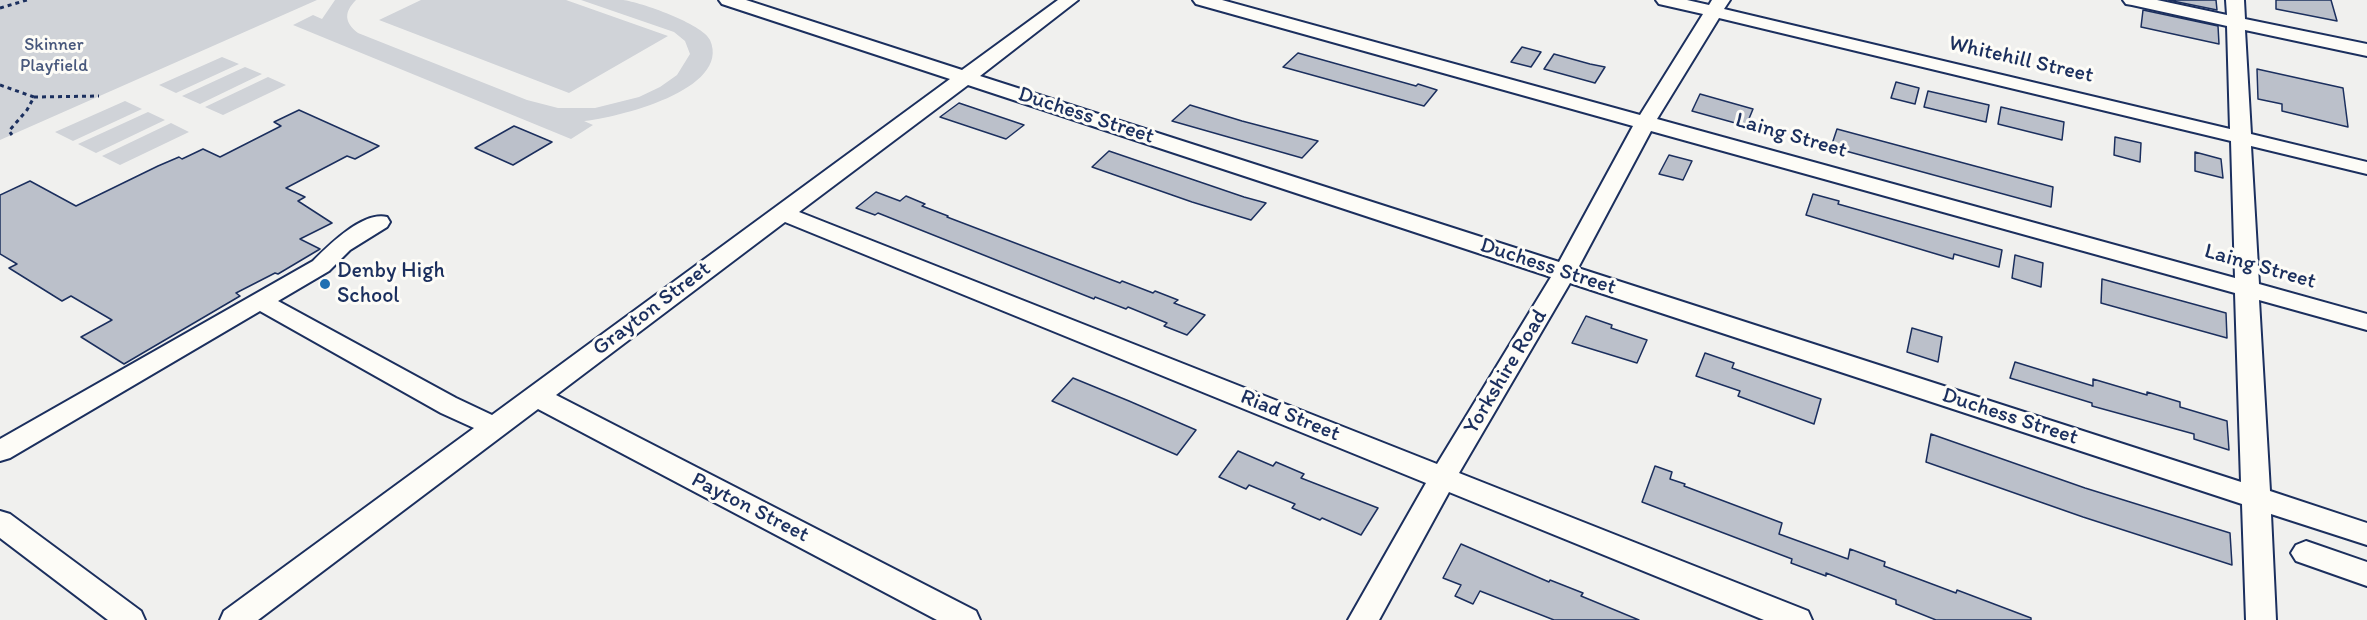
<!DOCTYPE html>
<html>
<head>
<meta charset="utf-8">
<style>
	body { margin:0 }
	canvas { display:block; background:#f0f0ee }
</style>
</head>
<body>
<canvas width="2367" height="620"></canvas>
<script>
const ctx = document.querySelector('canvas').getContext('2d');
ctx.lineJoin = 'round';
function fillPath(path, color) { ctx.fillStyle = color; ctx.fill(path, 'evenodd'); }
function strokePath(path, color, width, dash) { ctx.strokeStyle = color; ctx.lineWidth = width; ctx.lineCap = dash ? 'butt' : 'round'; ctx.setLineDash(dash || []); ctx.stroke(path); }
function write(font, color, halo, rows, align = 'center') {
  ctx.font = font + ' Itim,sans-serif'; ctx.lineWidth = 6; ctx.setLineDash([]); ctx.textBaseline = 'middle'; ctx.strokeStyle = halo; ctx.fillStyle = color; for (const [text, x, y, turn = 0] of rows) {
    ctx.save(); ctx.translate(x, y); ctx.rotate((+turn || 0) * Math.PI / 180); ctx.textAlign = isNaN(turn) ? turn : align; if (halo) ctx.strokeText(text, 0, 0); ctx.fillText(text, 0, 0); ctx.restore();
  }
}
const green = new Path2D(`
	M0,0H317L0,140Z
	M335,0H356C344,12 344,22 358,33L527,100L558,108H595L639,97L660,87L677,75L690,54L685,41L674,32L581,0C595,0 610,0 623,0C640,2 703,24 710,40C732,90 616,118 584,121L593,125L571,139L293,25L313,15L322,19Z
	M421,0H566L668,36L569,93L379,20Z
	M222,57L239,64L176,93L159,85Z
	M245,67L262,74L200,104L182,96Z
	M268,77L286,85L223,115L205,107Z
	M125,101L142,109L73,141L55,132Z
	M148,112L165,120L96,153L78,144Z
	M171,123L189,132L120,165L102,156Z`);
const building = new Path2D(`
	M2168,0H2216L2217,10Z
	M2276,0H2331L2337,21L2276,9Z
	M2143,10L2218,26L2219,44L2141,27Z
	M1522,47L1541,52L1531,67L1511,62Z
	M1298,53L1416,86L1418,84L1437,90L1424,106L1283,67Z
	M1554,54L1590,64L1605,67L1595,83L1544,69Z
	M2257,69L2343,88L2348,127L2282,111V104L2258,99Z
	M1896,82L1919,88L1915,104L1891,98Z
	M1928,91L1989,105L1986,122L1924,107Z
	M1700,94L1753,109L1746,126L1692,111Z
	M959,103L1024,125L1006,139L940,117Z
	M1190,105L1242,121L1318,141L1302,158L1172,121Z
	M2001,107L2064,122L2062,140L1998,124Z
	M299,110L379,146L355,159L347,156L286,188L305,197L298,201L332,223L300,239L320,249L278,274L275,273L236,293L240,296L124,364L81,337L112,320L71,296L62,301L9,268L17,264L0,254V195L30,181L76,206L158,166L179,157L182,159L203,149L220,157L281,126L274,122Z
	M514,126L552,142L513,165L475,148Z
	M1837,129L2053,187L2051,207L1831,147Z
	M2115,137L2141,143L2140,162L2114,155Z
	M1109,151L1244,197L1266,203L1251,220L1192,202L1092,167Z
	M2195,152L2221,159L2223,178L2195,171Z
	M1669,155L1692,161L1683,180L1659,174Z
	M876,192L900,201L906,196L925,204L922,206L948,216L947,217L1120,283L1122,281L1153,293L1155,291L1178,300L1174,303L1205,315L1187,335L1164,326L1167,323L1128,307L1126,309L1095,297L1094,299L878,213L875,215L856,208Z
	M1813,194L1839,201L1838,204L2002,250L1999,267L1954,254L1953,259L1806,215Z
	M2015,255L2043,263L2041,287L2012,278Z
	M2102,279L2226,313L2227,338L2101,303Z
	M1586,316L1612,325L1611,328L1647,340L1637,363L1572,343Z
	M1912,328L1942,337L1938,362L1907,352Z
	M1705,353L1734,363L1732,368L1821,399L1814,424L1738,396L1740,391L1696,376Z
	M2015,362L2093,386V379L2147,395V392L2180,402V407L2227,421L2229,450L2194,439V434L2092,406V403L2010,378Z
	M1073,378L1129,401L1196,430L1177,455L1052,401Z
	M1931,434L2085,488L2230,533L2232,565L2083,517L1926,462Z
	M1238,451L1273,466L1276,462L1304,474L1301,478L1378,508L1361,535L1322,518L1320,520L1292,508L1295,504L1249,485L1246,489L1219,477Z
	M1655,466L1672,472L1670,479L1685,484L1684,486L1782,523L1779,534L1848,559L1850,549L1885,562L1884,566L1956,593L1957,590L2031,618V620H1936L1896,604V600L1826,573V576L1791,563L1792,559L1642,502Z
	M1461,544L1549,582L1550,580L1583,593L1581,596L1639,620H1554L1480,591L1473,604L1455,596L1461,585L1443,578Z`);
const path = new Path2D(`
	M0,8L27,0
	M0,85L34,97L27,110L9,131L12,135
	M34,97L99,96`);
const minor = new Path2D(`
	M719,0H746L962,70L1058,0H1078L980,76L1559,262L1633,126L1196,4L1193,0H1222L1640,115L1703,14L1659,4L1656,0H1687L1709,5L1712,0H1730L1724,9L2230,129L2227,26L2132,5L2126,4L2123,0H2157L2227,15L2226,0H2244L2245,19L2367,44V56L2245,30L2251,134L2367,162V174L2251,146L2259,284L2367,314V330L2259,300L2270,491L2367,523V545L2271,514L2276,620H2246L2242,504L1570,283L1459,473L1808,611L1812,620H1764L1449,492L1379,620H1348L1426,483L785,222L556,395L976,611L980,620H937L538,409L258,620H220L224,611L474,428L441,413L260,311L10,458L0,461V439L313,261C329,245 363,211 387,217L390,222L387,227L350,250L329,271L278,301L456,398L492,415L950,79L722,4ZM1719,18L2231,141L2235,278L1657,119ZM968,85L1551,277L1437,464L799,212ZM1651,131L2235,293L2241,482L1578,268Z
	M0,511L10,514L141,611L145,620H108L0,538Z
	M2306,541L2367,562V586L2296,561L2291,553L2296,545Z`);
const markers = [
	[325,284,6,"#1f6fb2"]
];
const farParknames = [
	["Skinner",54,45],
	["Playfield",54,66]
];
const streetNames = [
	["Whitehill Street",2021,60,13],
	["Duchess Street",1086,116,18],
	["Laing Street",1791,136,16],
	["Duchess Street",1548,267,18],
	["Laing Street",2260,267,16],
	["Grayton Street",652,309,-37],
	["Yorkshire Road",1506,372,-59],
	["Riad Street",1290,416,22],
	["Duchess Street",2010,417,18],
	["Payton Street",750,508,27]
];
const poiNames = [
	["Denby High",337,271],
	["School",337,296]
];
fillPath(green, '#d0d3d8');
fillPath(building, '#bbc0ca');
strokePath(building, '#1b2f5e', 1.5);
strokePath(minor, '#1b2f5e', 4);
strokePath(path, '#1b2f5e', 3, [4, 4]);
fillPath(minor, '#fdfcf7');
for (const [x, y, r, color] of markers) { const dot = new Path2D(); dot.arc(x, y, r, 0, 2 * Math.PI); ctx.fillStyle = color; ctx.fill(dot); strokePath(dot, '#fdfcf7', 2); }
write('18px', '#48587c', '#fdfcf7', farParknames);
write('22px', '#1b2f5e', '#fdfcf7', streetNames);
write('22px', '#1b2f5e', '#fdfcf7', poiNames, 'left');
</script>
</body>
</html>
